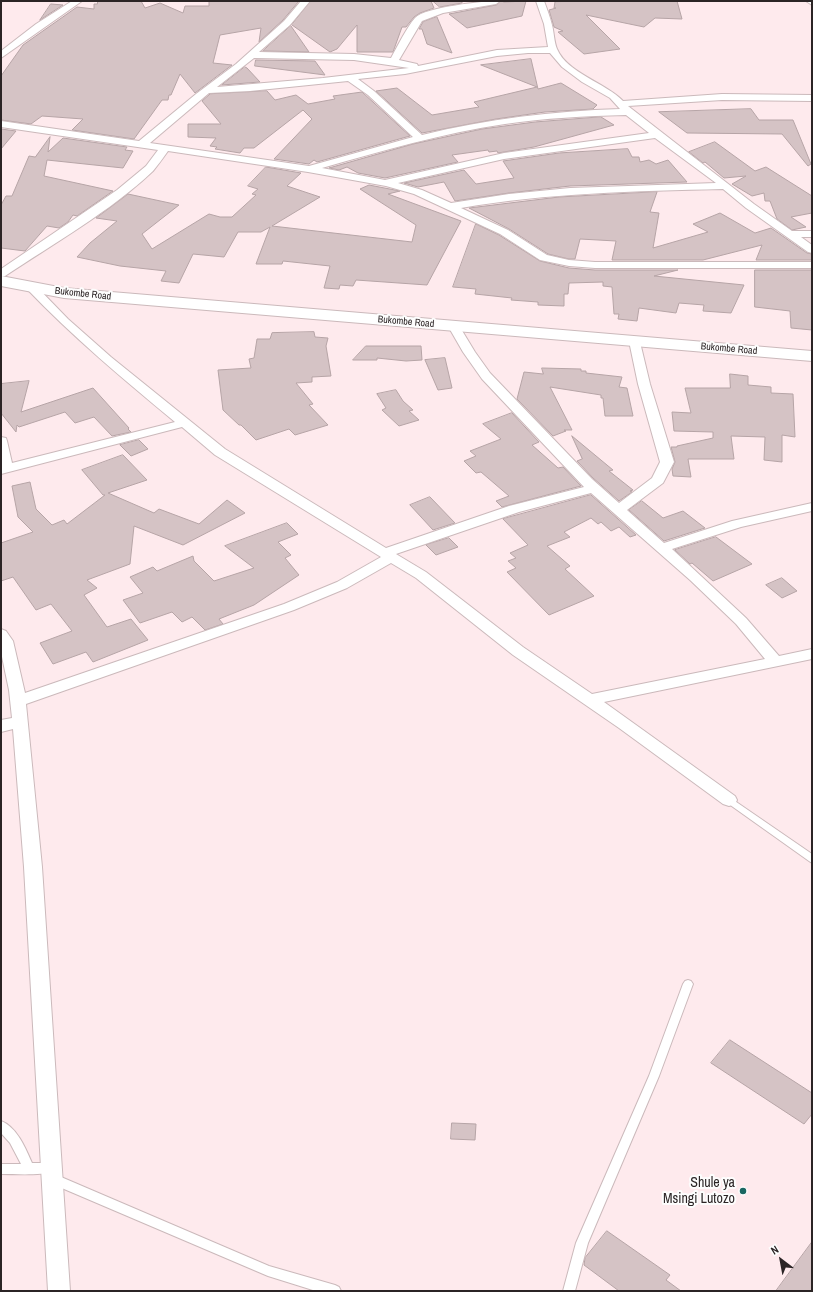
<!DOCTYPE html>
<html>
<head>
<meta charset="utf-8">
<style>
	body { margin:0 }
	#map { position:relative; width:813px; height:1292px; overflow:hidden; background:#feeaed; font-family:"Archivo Narrow",sans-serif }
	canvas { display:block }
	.frame { position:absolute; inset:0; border:2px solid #2b2425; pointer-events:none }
	.north { position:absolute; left:761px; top:1240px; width:40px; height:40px; -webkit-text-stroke:3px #fdfdfd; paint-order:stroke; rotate:328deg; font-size:11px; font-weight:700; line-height:16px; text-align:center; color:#2b2425 }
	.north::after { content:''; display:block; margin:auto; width:14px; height:18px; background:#2b2425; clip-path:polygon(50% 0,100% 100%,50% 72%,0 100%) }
</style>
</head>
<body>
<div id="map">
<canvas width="813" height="1292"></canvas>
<div class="frame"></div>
<div class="north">N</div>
</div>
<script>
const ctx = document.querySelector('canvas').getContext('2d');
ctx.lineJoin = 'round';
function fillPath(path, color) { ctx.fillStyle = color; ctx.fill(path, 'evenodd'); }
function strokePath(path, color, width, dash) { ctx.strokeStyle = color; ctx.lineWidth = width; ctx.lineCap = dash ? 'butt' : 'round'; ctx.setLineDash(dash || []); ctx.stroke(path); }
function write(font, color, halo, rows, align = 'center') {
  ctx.font = font + ' "Archivo Narrow",sans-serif'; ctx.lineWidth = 4; ctx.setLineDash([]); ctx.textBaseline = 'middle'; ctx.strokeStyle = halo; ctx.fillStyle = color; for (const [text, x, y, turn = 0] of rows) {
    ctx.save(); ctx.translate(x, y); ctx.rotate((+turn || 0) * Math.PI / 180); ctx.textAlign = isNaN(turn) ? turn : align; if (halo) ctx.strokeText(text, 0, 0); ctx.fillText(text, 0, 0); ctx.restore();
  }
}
const building = new Path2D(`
	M98,1H141L145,8L160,3L183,13L185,6H209V1H299L283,20L259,42L261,28L220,35L213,63L232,65L195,93L180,74L171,95H169L168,100H162L134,139L72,130L83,119L42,116L31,124L1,120V76L23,45L77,7L94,9V4H97Z
	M311,1H431L434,8L420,13L414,17L406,27H402L393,52H357V25L337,49L330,52L292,25Z
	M433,1H462V3L440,7Z
	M501,1L504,2L526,1L522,16L467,28L449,14L496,5Z
	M590,1H677L682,19L655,18L644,27L586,15L620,49L584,54L558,32L563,31L554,27L549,10L556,8H554L555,2Z
	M51,4L63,5L40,20Z
	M437,17L452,53L427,44L422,29H419L423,22Z
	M291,26L309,52L263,51Z
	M531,59L538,89L561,83L597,105L593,109L545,112L496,119L422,133L376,91L397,88L432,115L479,107L474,102L537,87L481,65Z
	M256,60L315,61L325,75L255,66Z
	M245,67L247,68L260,82L222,85Z
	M267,91L275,100L296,95L308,104L335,99L333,96L362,92L410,136L317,162L314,160L309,164L274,159L312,119L303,110L254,148H244L240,153L215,149L217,147L210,146L216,138L188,137V124H221L202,101L210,94Z
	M751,109L759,120H793L811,164L808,166L782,134L687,133L659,112Z
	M601,117L614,125L534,147L498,153L497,151L489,152L488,150L452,155L458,162L385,178L358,173L347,167L339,170L329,168L413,144L482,129L535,122Z
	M1,129L16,131L1,149Z
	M50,137L48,152L63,138L127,147L125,150L133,151L123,168L47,160L44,176L113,191L77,216L73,215L68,222L59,228L47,226L25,251L1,248V205L6,196H12L29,156L35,157Z
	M715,142L755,171L766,167L812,196V213L791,217L806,227L792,230L777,219L770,201H765L764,193L752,196L732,184L746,176L724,178L705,162L703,163L689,152Z
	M628,149L632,157H639L640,162L649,160L656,164L668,160L687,182L570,186L509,193L455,201L444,182L418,187L404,183L464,170L476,184L514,178L503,161L559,153Z
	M266,167L301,173L287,186L320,197L272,226L412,242L416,225L360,189L369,185L400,191L388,194L461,221L427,285L356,280L353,286L340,285L339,289L324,288L330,266L283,261L282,264H256L270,227L261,232H238L224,257L193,254L179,283L161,281L166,271L120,266L77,257L90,243L117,221L96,218L128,194L179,205L142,234L152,249L209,214L220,217H232L256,195L252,194L258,189L248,186Z
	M657,192L650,212L659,213L653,248L708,232L693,224L720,213L755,233L771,228L807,253L812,254V260H756L762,245L703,260H612L616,241L580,239L575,259H569L548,254L509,229L469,208L559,197Z
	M476,224L499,235L540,261L569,268L595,270H678L654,276L744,285L731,313L703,311L704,305L679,303L676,313L639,308L637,321L618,319L619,314H614L612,287L603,286V282L569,283L568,294H564V306L538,305V302L511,300L512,298L475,294L476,289L453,287Z
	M755,270H812V330L791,328L790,311L755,307Z
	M314,332L315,337L328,338L326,346L331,376L312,377V382L296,383L313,404L309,405L328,425L295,435L289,429L256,440L241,425H239L223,410L218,370L251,368L249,359L254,358L257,339H270L272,333Z
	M366,346H421L422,360L406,361L377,358V360H353Z
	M445,358L452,388L438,390L425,360Z
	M542,368L581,369V371H586V373L622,377L619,387L627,388L633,416H605L603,398H601V395L550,387L572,430H564L566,431L553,436L517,399L524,372L543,374Z
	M730,374L748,376V385L771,387V393L793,394L795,437L782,435V462L764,460L765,437L731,436L734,459H688L691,477L673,476L672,469L675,462L671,447H677V446L713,438V432L674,431L672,412L691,413L685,388H730Z
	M29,381L21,412L93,388L129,428L128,429L131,432L112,436L94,417L75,423L65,412L19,427L17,425L16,432L1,413V384Z
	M396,390L403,401L413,410L409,411L419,420L399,426L382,410L386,408L377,394Z
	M512,413L539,442L532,445L558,468L563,467L581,486L502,507L496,501L509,496L481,472L476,473L464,461L476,456L470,451L501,439L483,424Z
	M572,436L613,470L609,471L633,490L630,491L632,492L619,501L593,478L577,461L582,459Z
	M139,440L148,449L131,456L120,445Z
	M123,455L147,480L108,493L154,513L159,509L199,524L227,500L245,513L183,545L134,526L130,564L87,580L97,588L84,595L107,627L131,619L148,640L93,662L86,652L53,664L40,643L72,631L51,604L36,610L13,577L1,581V543L33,532L18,517L12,486L30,482L36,509L52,525L64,520L67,524L105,495H103L82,470Z
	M591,495L636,535L630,537L619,527L611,531L601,522L598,524L591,518L564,532L570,537L547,546L570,566L565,569L594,596L549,615L507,572L516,568L508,561L516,558L510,553L528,545L503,519Z
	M430,497L455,523L433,530L410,505Z
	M642,501L663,518L683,511L705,528L664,541L629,510Z
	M287,523L298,534L278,542L291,555L285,558L299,575L254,605L219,619L223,624L205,630L192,617L182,622L172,612L140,623L123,600L143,593L130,577L153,567L157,571L193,556L194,561L214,581L254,568L225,546Z
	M716,537L752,564L713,581L692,563L690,564L675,550Z
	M449,538L458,547L436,555L426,545Z
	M782,578L797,591L782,598L766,585Z
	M730,1040L812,1093V1114L804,1124L711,1063Z
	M452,1123L476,1124L475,1140L451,1139Z
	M607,1231L670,1275L666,1280L681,1291H619L584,1265L585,1258Z
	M812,1242V1291H776Z`);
const lane = new Path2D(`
	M729,797L812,854V863L809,861L726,802L725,800L726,798Z
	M688,980L691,981L693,984L659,1076L588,1243L575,1291H563L576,1243L649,1076L683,984L685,981Z
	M1,1121C17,1127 26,1149 32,1163H50L54,1165L55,1168L54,1171C42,1176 15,1174 1,1174V1164H21L10,1143L1,1133Z
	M54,1174L269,1266L335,1285L339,1287L341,1291H316L268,1276L50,1183L49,1179L50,1175Z`);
const street = new Path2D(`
	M72,1H82L1,58V51L36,24Z
	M301,1H310L290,25L259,52L354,54L391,58C397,47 407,27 415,18C425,7 484,1 500,1L496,4L443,13L422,21L399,60L417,64L418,66L497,50L548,47L544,24L536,1H544C547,9 550,17 552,25C554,32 554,42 557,49C567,73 606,83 623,101L722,94L812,95V101L722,100L628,106L754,204L792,231H812V237H801L812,245V253L808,252L746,208L723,189C635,191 548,193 461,208L508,230L547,255L569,260L595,262H812V268H595L569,266L540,260L500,234L414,194L386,186L308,172L168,151C163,158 158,165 153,171C111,211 53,244 5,276L1,277V269L117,190L146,166L158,150L1,127V121L139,141L196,94L236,64L284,21ZM528,53H550L562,67L582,82L610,98L620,109C552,111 488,119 422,135L374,91L358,79L405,74L497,56ZM254,58L354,60L409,68L323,78L217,87ZM348,81L368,95L413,137L309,166L150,143L209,93L250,91ZM626,115L649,133L504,153L385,180L322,168C382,151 443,133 505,124C545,118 585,116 626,115ZM655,138L716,183L570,188L509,194L451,203L422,190L398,183L504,159Z
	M806,1H812V5Z
	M31,284L35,285L68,319L111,357L225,449L386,548L509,506L584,487L482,379L463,352L448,326L450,324H458L475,352L490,373L592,479L619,503L652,478L660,462L638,384L629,341L631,338H639L650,384L674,462L663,483L627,510L664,543L732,521L812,503V511L741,527L672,549L746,618L779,656L812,649V659L604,702L735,796L737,800L735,804L729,806L723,804L619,728L513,655L416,578L391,563L347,588L294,610L26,704L42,867L70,1291H48L24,867L13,729L1,732V720L12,718L9,690L1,652V629L6,631L13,641L25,693L284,604L337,582L381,557L215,455L182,427L1,474V437L6,438L7,441L12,463L175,422C123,379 73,337 27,289L25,287L27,285ZM591,493L690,580L736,624L765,659L592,694L523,647L426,572L396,554L519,512Z`);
const secondary = new Path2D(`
	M1,276L64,288L812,351V361L64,298L1,286Z`);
const markers = [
	[743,1191,4,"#196661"]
];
const farStreetnames = [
	["Bukombe Road",83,294,6],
	["Bukombe Road",406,322,5],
	["Bukombe Road",729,349,5]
];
const nearPoinames = [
	["Shule ya",735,1183],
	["Msingi Lutozo",735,1199]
];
fillPath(building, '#d5c3c5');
strokePath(building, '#b6a4a6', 1);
strokePath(lane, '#cbb9bb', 2);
strokePath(street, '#cbb9bb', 2);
strokePath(secondary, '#cbb9bb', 2);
fillPath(lane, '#fff');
fillPath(street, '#fff');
fillPath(secondary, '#fff');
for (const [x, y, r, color] of markers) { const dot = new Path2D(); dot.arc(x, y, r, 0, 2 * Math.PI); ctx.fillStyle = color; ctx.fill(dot); strokePath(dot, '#fdfdfd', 1.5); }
write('10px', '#2b2425', '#fdfdfd', farStreetnames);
write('14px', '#2b2425', '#fdfdfd', nearPoinames, 'right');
</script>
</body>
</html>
